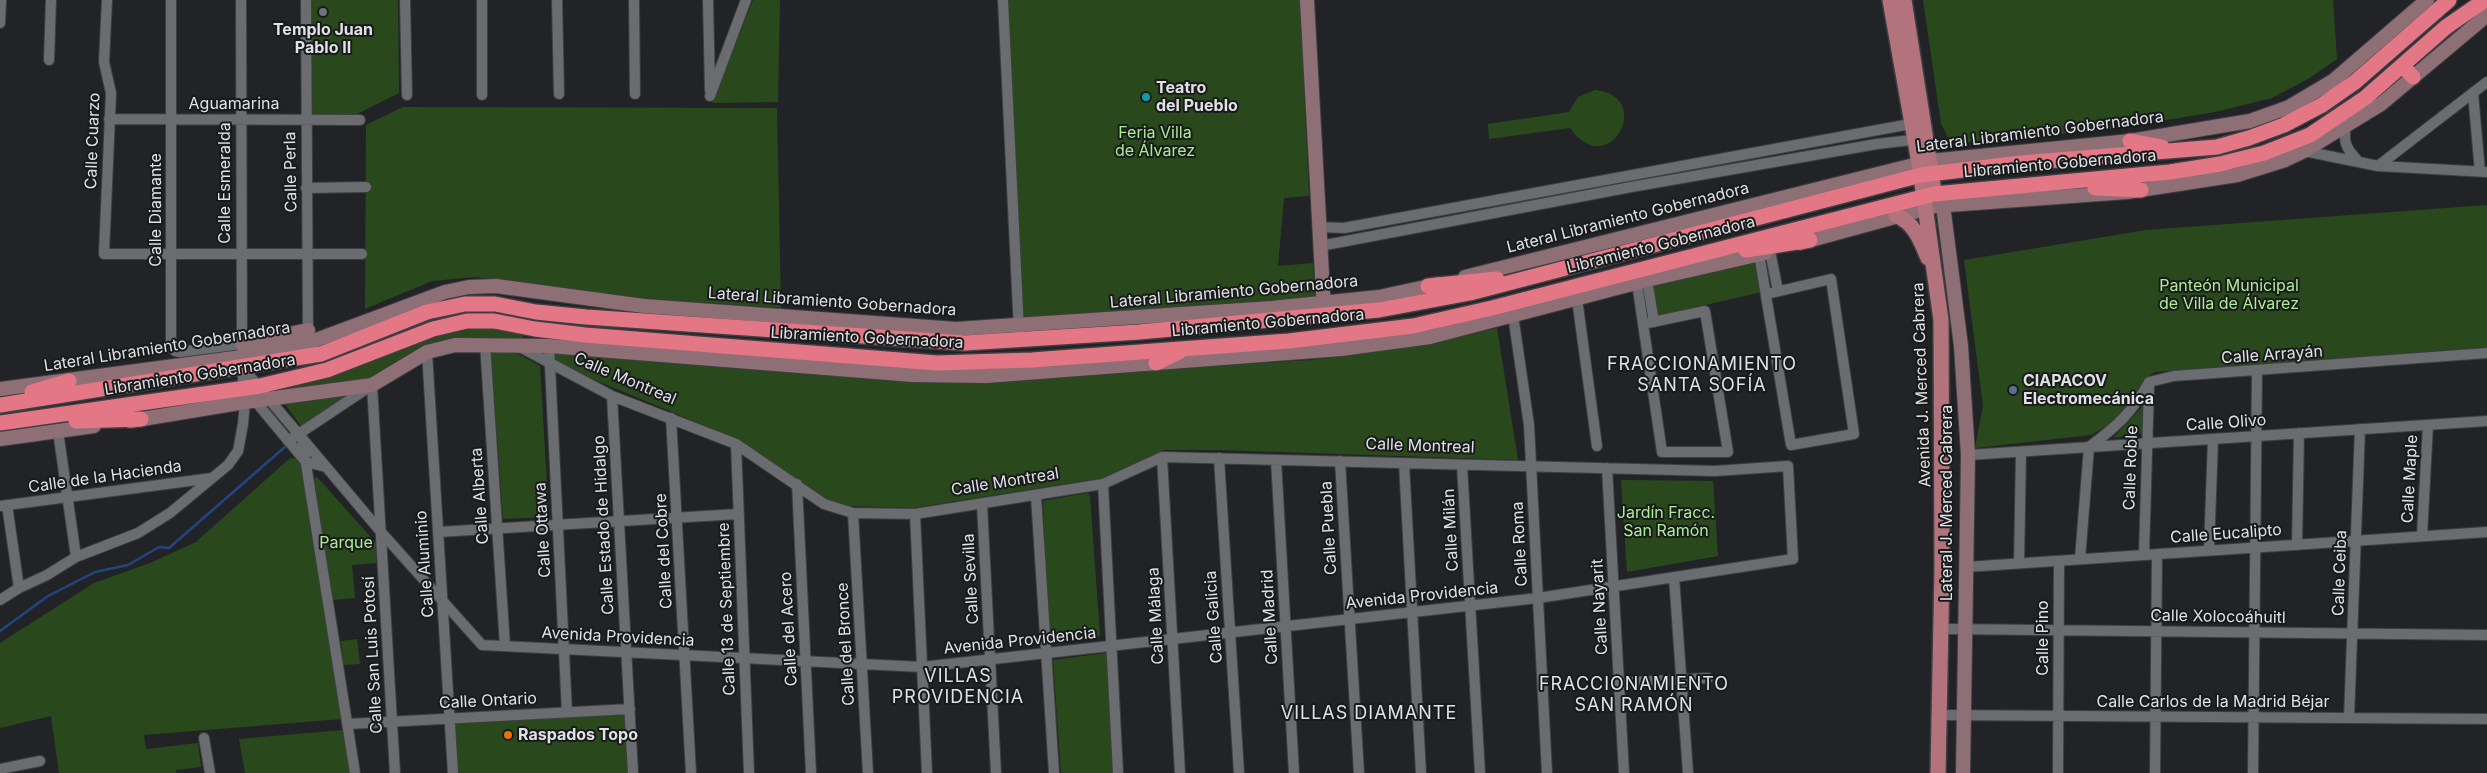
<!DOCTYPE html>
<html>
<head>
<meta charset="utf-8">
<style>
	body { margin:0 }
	canvas { display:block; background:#212326 }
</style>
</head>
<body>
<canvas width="2487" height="773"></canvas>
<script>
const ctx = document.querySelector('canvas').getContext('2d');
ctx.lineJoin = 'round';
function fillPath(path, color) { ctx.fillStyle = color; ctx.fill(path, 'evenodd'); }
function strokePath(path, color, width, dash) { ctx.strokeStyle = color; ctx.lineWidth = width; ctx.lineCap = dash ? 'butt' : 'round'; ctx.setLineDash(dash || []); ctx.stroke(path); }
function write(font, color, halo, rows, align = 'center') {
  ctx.font = font + ' Inter,sans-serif'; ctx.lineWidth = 4; ctx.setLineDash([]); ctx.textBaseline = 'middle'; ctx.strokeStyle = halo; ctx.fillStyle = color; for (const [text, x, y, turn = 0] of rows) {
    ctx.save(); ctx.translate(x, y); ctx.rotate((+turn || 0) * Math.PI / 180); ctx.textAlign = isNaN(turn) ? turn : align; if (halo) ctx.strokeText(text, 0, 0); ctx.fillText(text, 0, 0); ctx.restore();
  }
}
const green = new Path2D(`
	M309,0H398L399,93L357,114L310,115Z
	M753,0H780L778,102L712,103Z
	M1006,0H1300L1309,196L1284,198L1278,266L1313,263L1315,298L1022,320Z
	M1923,0H2333L2337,59L2308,79L2272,98L2215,112L2111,129L1962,143L1949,139L1941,124Z
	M1595,90C1656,96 1609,183 1570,128L1489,139L1488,124L1569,112L1578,97Z
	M403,107L777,108L781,308L643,298L475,277L432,281L365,309L366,125Z
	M2487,205V347L2154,372L2144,380L2132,401L2114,422L2091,435L1975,448L1983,406L1964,260L2146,230Z
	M1757,259L1762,292L1657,316L1652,286Z
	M477,328L498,329L524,334L523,340H463L371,379L276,393L275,390C347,378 406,335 477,328Z
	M1497,328L1518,460L1220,450H1164L1102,478L912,508L849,506L826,499L737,439L554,363L555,351L953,382L1311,360L1434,343Z
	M491,350L518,354L540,366L549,517L503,519Z
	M352,393L301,426L282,400Z
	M2144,405L2143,433L2113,438Z
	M290,458L300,459L342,719L144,735L146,749L198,743L201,767L176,770V773H59L51,716L0,728V643L94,583L150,563L196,542Z
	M317,477L376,543V563L352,565L355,598L332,600L314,479Z
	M1621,480L1713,481L1718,556L1627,572Z
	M1088,493L1090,496L1100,635L1098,637L1052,642L1049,640L1043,501Z
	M357,639L360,664L343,665L341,641Z
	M1106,653L1115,773H1061L1053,660Z
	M627,711L631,773H457L454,721Z
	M343,730L350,773H245L239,739Z`);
const stream = new Path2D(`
	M0,631L48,596L95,572L128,565L159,547L169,548L286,446`);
const street = new Path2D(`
	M107,0L104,62L111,93L104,254H362
	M171,0V346L175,351L180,352L242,344
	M241,0L242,349
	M306,0L308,335
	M405,0L407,95
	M482,0V95
	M557,0L559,94
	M634,0L635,94
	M708,0L710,90
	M1003,0L1019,331
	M0,23L1,0
	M49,60L51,0
	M2473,93L2480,172
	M710,96L746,0
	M109,119L360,120
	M2346,126C2343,142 2346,148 2357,160
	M2304,151L2378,166L2487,172
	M2378,166L2487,82
	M306,188L366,187
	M1319,227L1344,228L1916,123
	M1320,246L1631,187L1877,144L1920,139
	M1770,251L1778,291
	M1759,254L1791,445L1854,434L1831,279L1767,294
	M1647,280L1654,322
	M1637,283L1662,452H1728L1705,311L1643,324
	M1577,299L1597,446
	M1513,315L1529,425L1547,773
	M485,344L505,646
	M549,346L567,712
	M427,352L453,773
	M242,367L381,532L482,645L922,667L1538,598L1793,559L1788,466L1715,471L1162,457L1103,484L915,514L853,513L824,504L736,444L612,396L518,346
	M251,396L306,462L326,467
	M612,396L633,773
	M671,418L691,773
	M58,431L76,557
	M302,439L355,773
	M288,441L372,385L395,773
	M736,444L749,773
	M1968,455L2487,421
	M1162,457L1180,773
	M1219,458L1239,773
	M1276,460L1294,773
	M1340,461L1359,773
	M1404,463L1421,773
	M1462,465L1480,773
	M1607,468L1624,773
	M797,484L811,773
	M1103,484L1118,773
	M1036,496L1054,773
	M982,504L996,773
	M7,505L19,588
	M0,506L212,478
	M853,513L868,773
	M915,514L927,773
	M438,532L738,514
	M2422,536L2428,425
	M2297,545L2299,433
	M2209,550L2213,439
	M2144,555L2149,386
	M2080,559L2089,447C2116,427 2133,412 2149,382L2174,376L2487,353
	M2019,563L2021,452
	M1966,567L2487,532
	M1674,577L1688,773
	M0,600L19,588L47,575L76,557L138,533L170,513L228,465L238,451L243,424L245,402L242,366
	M1949,629L2487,635
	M1619,683L1708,678
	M1939,715L2487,719
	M2349,718L2360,429
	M348,724L630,709
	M204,738L210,773
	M0,769L40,761
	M2058,773L2059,561
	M2155,773L2157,554
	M2253,773L2257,371`);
const secondary = new Path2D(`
	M1307,0L1324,311
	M1943,205L1961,346L1968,455L1963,773
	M1800,243L1935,206L2127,192L2237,175L2285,160L2304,151L2381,104L2487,15
	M1465,277L1930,161L2130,141L2250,121L2289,107L2333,81L2427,0
	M242,344L308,330
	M0,389L242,357L308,343L445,292L469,287L496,286L644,306L956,329L1272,308L1379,297L1439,284
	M130,421L245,402L372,385L427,352L455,345L549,346L913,375L986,376L1341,349L1430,337L1647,280L1765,253
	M0,439L94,426`);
const primary = new Path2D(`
	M1890,0L1919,163L1941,320L1942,569L1938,773
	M1904,0L1933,185
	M1896,215C1915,224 1920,239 1928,258`);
const highway = new Path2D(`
	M2403,66L2413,77
	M2130,141L2162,147
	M2095,188L2141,190
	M1746,250L1810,240
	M1428,286L1497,279
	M1156,363L1179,352
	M32,392L69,381
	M0,405L321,354L427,312L465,304H495L536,312L586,317L965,343L1139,332L1379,310L1470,293L1921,175L2021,163L2217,147L2249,138L2284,125L2322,105L2355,82L2449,0
	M76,421L141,419
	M0,423L260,386L327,370L433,329L467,321H494L535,329L585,335L937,363L1032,360L1289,341L1413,326L1492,308L1934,194L2170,172L2220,164L2264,153L2310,135L2365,98L2446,27L2485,0`);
const markers = [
	[323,12,5,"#6b7280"],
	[1146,97,5,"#0f9aa8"],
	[2013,390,5,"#5c6f8a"],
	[508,735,5,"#e8710a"]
];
const poiNames = [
	["Templo Juan",323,30,"center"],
	["Pablo II",323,48,"center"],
	["Teatro",1156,88],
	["del Pueblo",1156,106],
	["CIAPACOV",2023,381],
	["Electromecánica",2023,399],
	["Raspados Topo",518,735]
];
const streetNames = [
	["Aguamarina",234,104],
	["Lateral Libramiento Gobernadora",2040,132,-7],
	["Calle Cuarzo",93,141,-88],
	["Libramiento Gobernadora",2060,164,-5],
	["Calle Perla",291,172,-91],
	["Calle Esmeralda",225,183,-90],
	["Calle Diamante",156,210,-90],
	["Lateral Libramiento Gobernadora",1628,218,-14],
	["Libramiento Gobernadora",1661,245,-14],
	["Lateral Libramiento Gobernadora",1234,292,-5],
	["Lateral Libramiento Gobernadora",832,302,4],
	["Libramiento Gobernadora",1268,323,-5],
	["Libramiento Gobernadora",867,338,3],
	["Lateral Libramiento Gobernadora",167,347,-9],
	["Calle Arrayán",2272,355,-4],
	["Libramiento Gobernadora",200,375,-9],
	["Calle Montreal",625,379,23],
	["Avenida J. Merced Cabrera",1922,385,-92],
	["Calle Olivo",2226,423,-4],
	["Calle Montreal",1420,446,2],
	["Calle Roble",2131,468,-88],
	["Calle de la Hacienda",105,477,-8],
	["Calle Maple",2410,479,-87],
	["Calle Montreal",1005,482,-9],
	["Calle Alberta",480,496,-94],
	["Lateral J. Merced Cabrera",1947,503,-90],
	["Calle Estado de Hidalgo",604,525,-93],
	["Calle Puebla",1329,528,-93],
	["Calle Ottawa",543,530,-93],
	["Calle Milán",1451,530,-93],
	["Calle Eucalipto",2226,534,-4],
	["Calle Roma",1520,544,-93],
	["Calle del Cobre",664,551,-93],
	["Calle Aluminio",425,564,-94],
	["Calle Ceiba",2340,573,-88],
	["Calle Sevilla",971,579,-93],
	["Avenida Providencia",1422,596,-6],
	["Calle Nayarit",1600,607,-93],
	["Calle 13 de Septiembre",727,609,-92],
	["Calle Málaga",1156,616,-93],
	["Calle Galicia",1214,617,-94],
	["Calle Madrid",1270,617,-93],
	["Calle Xolocoáhuitl",2218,617,1],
	["Calle del Acero",789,629,-93],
	["Avenida Providencia",618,637,3],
	["Calle Pino",2043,638,-90],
	["Avenida Providencia",1020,641,-6],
	["Calle del Bronce",846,644,-93],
	["Calle San Luis Potosí",373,655,-93],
	["Calle Ontario",488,701,-3],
	["Calle Carlos de la Madrid Béjar",2213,702]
];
const parkNames = [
	["Feria Villa",1155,133],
	["de Álvarez",1155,151],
	["Panteón Municipal",2229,286],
	["de Villa de Álvarez",2229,304],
	["Jardín Fracc.",1666,513],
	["San Ramón",1666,531],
	["Parque",346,543]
];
const neighbourhoodNames = [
	["FRACCIONAMIENTO",1702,365],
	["SANTA SOFÍA",1702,386],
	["VILLAS",958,677],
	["PROVIDENCIA",958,698],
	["FRACCIONAMIENTO",1634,685],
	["SAN RAMÓN",1634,706],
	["VILLAS DIAMANTE",1369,714]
];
fillPath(green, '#29491c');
strokePath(stream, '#224581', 2.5);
strokePath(street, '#3e3f42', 12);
strokePath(secondary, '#3e3f42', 16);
strokePath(primary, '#3e3f42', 18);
strokePath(highway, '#3e3f42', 18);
strokePath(street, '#6a6c6f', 10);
strokePath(secondary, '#8f6f76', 14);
strokePath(primary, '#b3737c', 15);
strokePath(highway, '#e47785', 15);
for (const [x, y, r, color] of markers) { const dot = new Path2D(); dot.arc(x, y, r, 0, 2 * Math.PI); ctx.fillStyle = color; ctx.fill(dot); strokePath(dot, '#181a1c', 2); }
write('bold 16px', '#dfe1e3', '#181a1c', poiNames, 'left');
write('16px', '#dfe1e3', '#181a1c', streetNames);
write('16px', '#aaed91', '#181a1c', parkNames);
ctx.letterSpacing = '1px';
write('18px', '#dfe1e3', '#181a1c', neighbourhoodNames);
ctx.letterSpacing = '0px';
</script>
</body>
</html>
